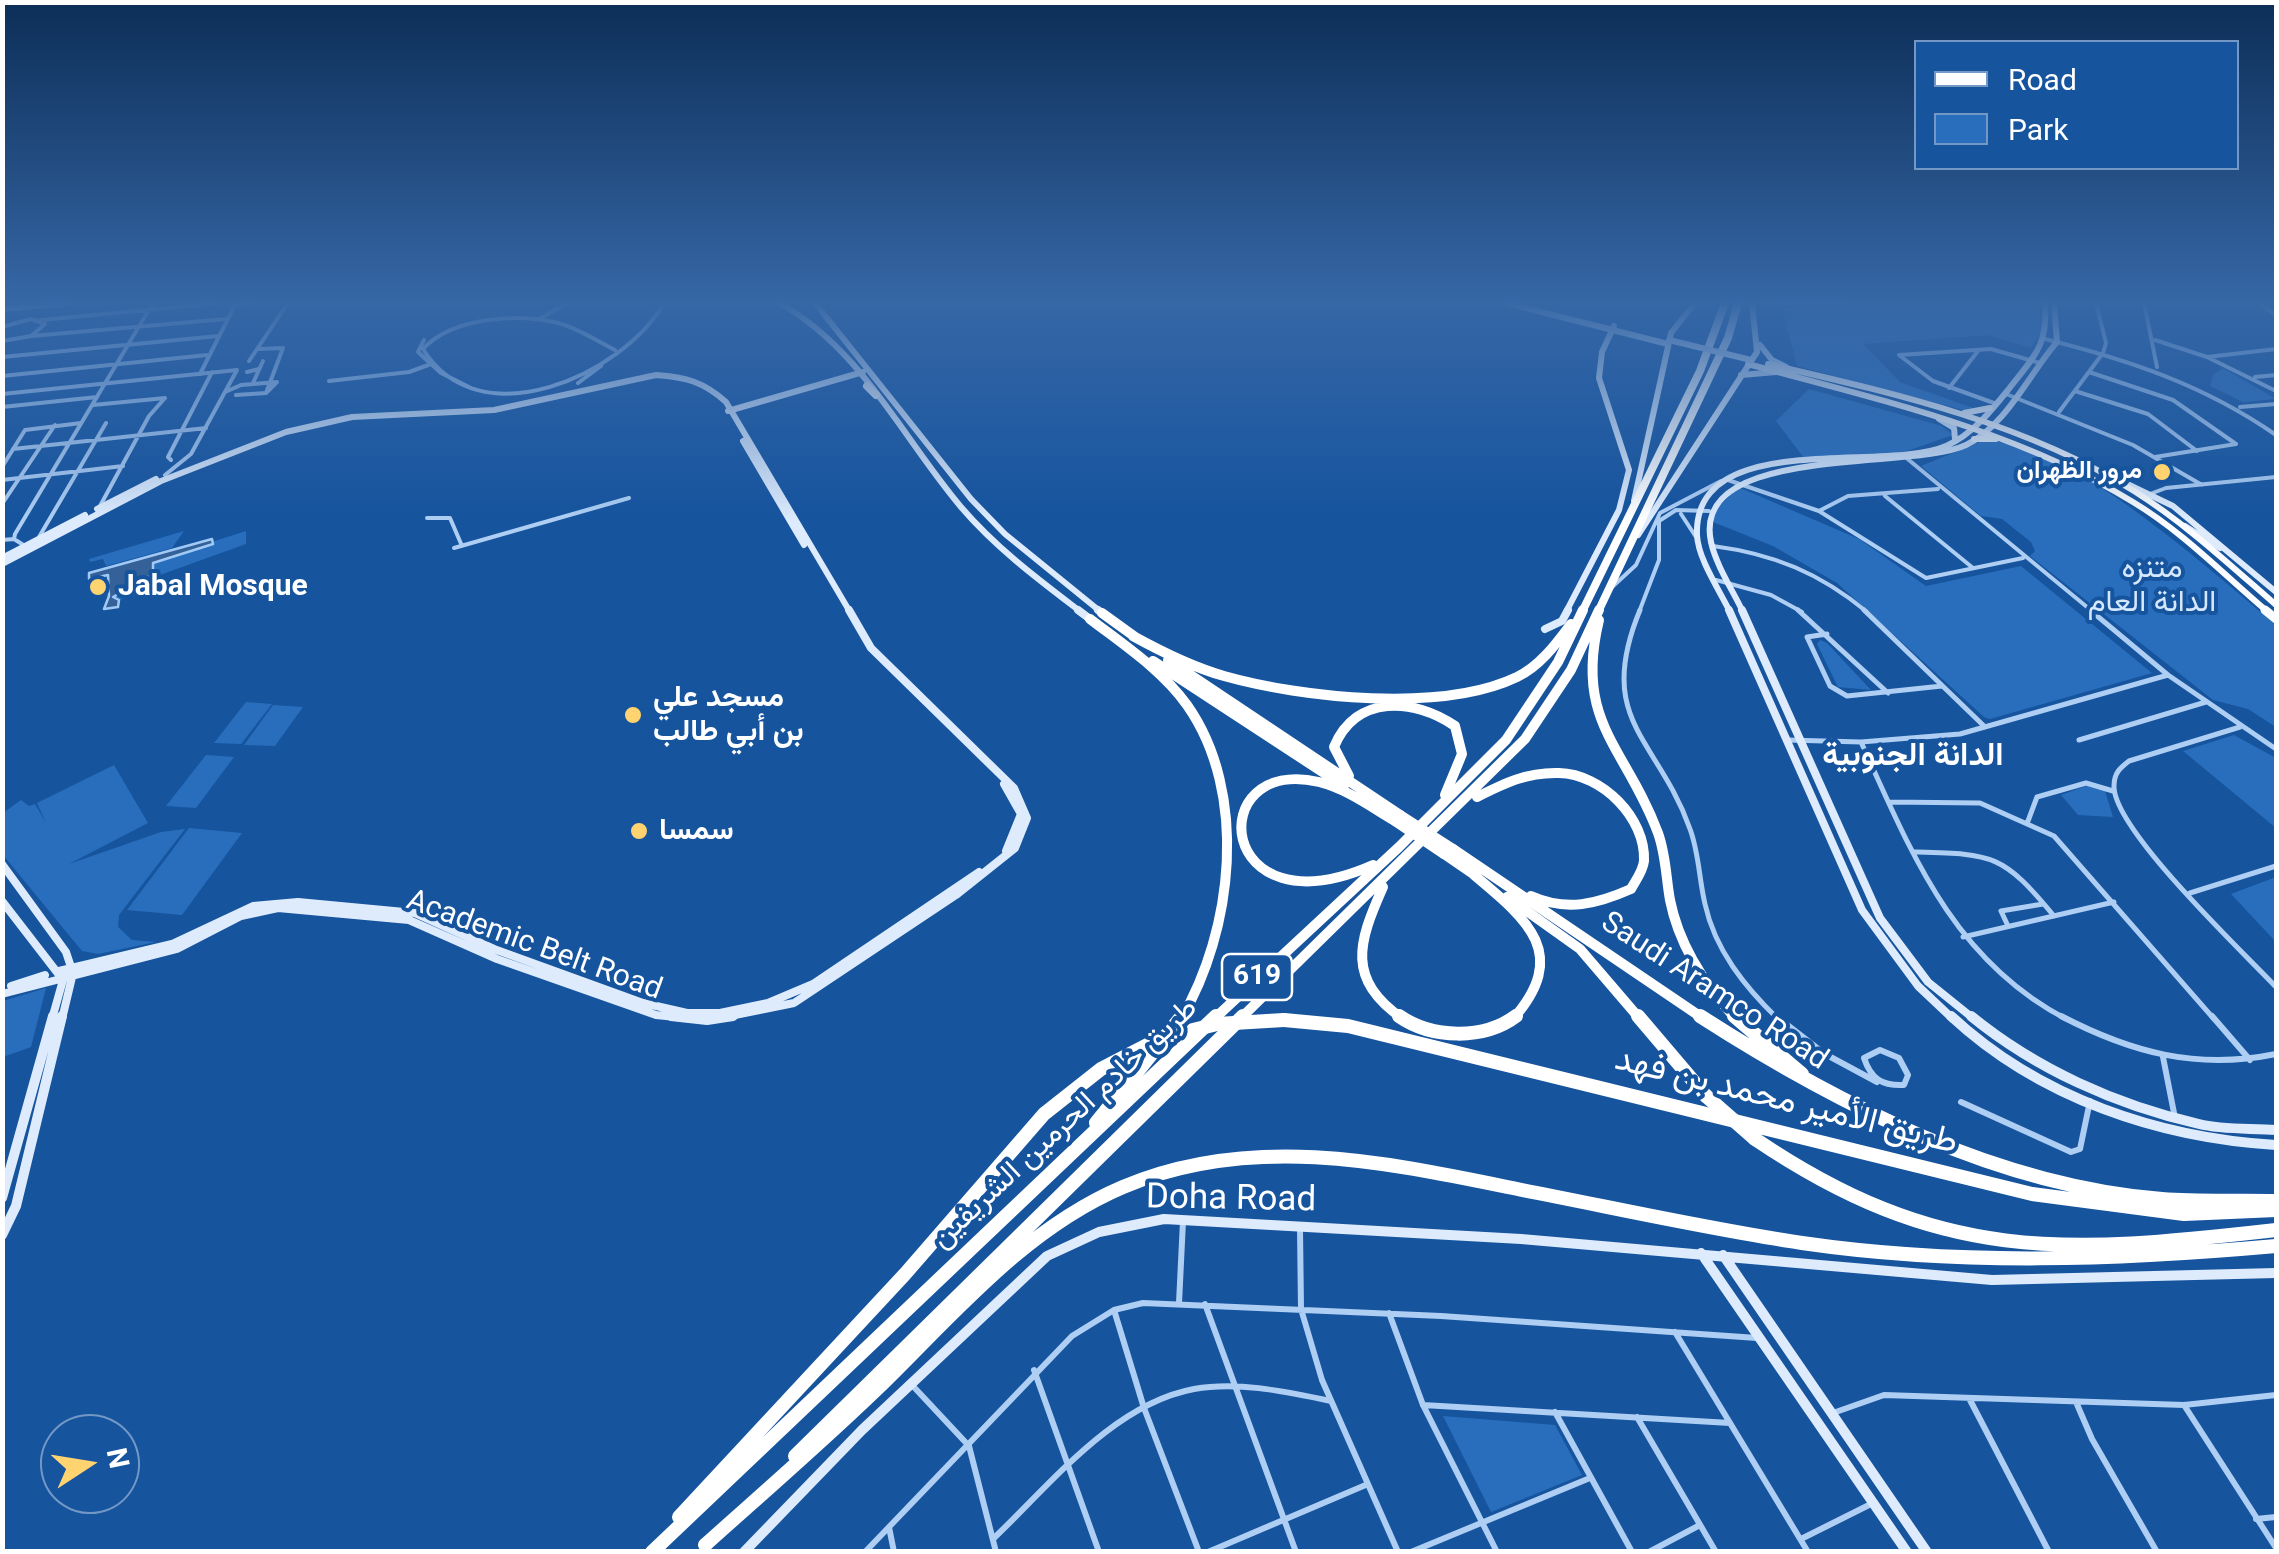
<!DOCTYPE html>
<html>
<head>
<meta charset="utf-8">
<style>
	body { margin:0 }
	#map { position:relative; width:2279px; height:1554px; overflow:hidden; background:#16549e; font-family:Roboto,sans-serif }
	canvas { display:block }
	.frame { position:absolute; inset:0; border:5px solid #fff; pointer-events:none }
	.legend { position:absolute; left:1914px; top:40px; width:325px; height:130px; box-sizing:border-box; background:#16549e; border:2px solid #7398c5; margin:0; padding:12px 18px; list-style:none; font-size:30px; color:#fff }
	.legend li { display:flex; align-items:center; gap:20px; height:50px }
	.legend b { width:50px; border:2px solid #7398c5 }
	.north { position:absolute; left:40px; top:1414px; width:100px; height:100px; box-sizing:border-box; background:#16549e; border:2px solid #7398c5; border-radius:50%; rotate:78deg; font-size:28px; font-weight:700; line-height:40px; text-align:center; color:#fff }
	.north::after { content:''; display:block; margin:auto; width:35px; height:45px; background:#ffd370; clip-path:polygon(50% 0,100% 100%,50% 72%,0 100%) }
</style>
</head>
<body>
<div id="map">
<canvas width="2279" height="1554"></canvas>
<div class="frame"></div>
<ul class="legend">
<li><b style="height:12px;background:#fafcff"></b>Road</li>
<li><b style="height:28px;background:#296ebc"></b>Park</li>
</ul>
<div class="north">N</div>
</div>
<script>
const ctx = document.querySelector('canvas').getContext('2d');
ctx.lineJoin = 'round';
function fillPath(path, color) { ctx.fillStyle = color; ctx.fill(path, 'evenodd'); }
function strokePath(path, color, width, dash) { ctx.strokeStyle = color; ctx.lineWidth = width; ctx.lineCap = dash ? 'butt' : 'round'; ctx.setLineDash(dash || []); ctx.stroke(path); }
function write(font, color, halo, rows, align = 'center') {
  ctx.font = font + ' Roboto,Vazirmatn,sans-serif'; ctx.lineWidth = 8; ctx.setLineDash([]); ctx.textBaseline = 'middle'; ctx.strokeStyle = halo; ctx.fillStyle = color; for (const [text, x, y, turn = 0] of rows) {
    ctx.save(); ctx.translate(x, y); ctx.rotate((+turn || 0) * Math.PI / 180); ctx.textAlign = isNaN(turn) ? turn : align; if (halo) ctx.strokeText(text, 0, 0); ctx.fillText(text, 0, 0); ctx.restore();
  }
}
const green = new Path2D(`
	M1860,303H2039L2043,330L2031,348L1988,335L1863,344L1900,382L1976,409L1967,411L1797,366L1782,308Z
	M2223,368L2276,399L2243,402L2210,386L2213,375Z
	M1809,389L1942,426L1953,435L1904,452L1804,458L1776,421Z
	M1980,442C2057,430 2218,577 2276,625V727L2248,709L2213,700L2030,556L2035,551L2031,542L2002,519L1981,516L1921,466Z
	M1738,487L1859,539L1926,586L2021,566L2152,673L1990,719L1984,717L1837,583L1773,546L1713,522V513Z
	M184,531L172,548L106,566L103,559L90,562L89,559Z
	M246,531V544L160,575L161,582L169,580L170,588L119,600L112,597L152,575V564L164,557Z
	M1820,640L1827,643L1871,690L1838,687L1817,644Z
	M246,702L272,704L241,744L214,743Z
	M273,705L303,707L275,746L244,745Z
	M2234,735L2276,758V828L2183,751Z
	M206,755L234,757L196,808L166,806Z
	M114,765L148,823L69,864L161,832L185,829L119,915L118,927L132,940L156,942L98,954L82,951L3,855V813L21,800L29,806L35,804L46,823L37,803Z
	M2086,786L2105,791L2113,817L2078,815L2061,795Z
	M189,828L242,833L182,915L127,910Z
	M2276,877V942L2231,894Z
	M46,988L31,1047L3,1057V1001Z
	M1443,1416L1555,1425L1582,1475L1491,1512Z`);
const water = new Path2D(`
	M212,539L213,544L153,563V574L113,597L119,600L118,607L104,609L109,596L108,575L89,579V573Z`);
const streetFar2 = new Path2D(`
	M1763,303H1845
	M2144,303L2157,367
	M2259,303L2276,315
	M234,306L253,303
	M539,319L567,303
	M41,320L219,303
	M2,327L31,319L45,324L31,336L2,341
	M31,336L226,319
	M2045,339C2129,360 2204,385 2276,435
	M424,340L418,352L441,373L471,388
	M2155,340L2207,357L2276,391
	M258,349L283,348L266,393
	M615,350C597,341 578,328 558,323C518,313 452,317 423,349C479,440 623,375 664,303
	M2,357L218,336
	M2207,357L2276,349
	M249,361L288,303
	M247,372L259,369
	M2089,372L2173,400L2236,444L2155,457
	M200,374L236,303
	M2,376L207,355
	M2255,377L2276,375
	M329,381L409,372L431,364
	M253,383L263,361
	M578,383L601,366
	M1949,388L1978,351
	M2075,391L2148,414L2197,451
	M225,392L241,385L277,382L266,393L236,395
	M2,394L237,370
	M2006,394L2133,445L2202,485
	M1994,403L1933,381L1899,355L1991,349L2040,363
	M93,405L165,398
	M2,407L97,397
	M2240,407L2276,404
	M2059,412L2103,353L2106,343L2096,303
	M13,449L206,428
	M1904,456L2093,612
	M171,460L168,457L212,372
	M2,467L25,430L81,423
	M165,475L191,454L237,370
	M2,480L123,466
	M1728,480L1819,511L1926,578L2023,558
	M2150,494L2166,488L2276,477
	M1885,496L1973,568
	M2,504L55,425
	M100,506L149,416L165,398
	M1819,511L1848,496L1938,489
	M1681,514L1696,537
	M427,518H450L462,546
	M1659,521L1676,510L1709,511
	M39,537L106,423
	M2,540L14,539
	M25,546L14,539L15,534L153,303
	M1713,546C1774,554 1820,573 1867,612
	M454,548L629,498
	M1716,580L1771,595L1802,612
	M1611,588L1636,565L1660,513L1721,481
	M1639,612L1659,560V521`);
const streetFar1 = new Path2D(`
	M1640,610C1594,721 1658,738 1690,829C1699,853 1699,879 1705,904C1715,950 1745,987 1778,1019
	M1798,610L1888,693
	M1864,610L1985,727
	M2090,610L2168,675L2276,749
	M1827,634L1807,637L1830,686L1847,696L1942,686
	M2240,727L2129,761C2120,768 2114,773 2114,786C2113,829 2242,951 2276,987
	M1787,740L1861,742L1960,734L2168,675
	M2079,740L2206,702
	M1861,742C1911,852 1953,960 2066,1019
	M1889,802L1980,803L2054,836L2214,1019
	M2028,821L2037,797L2086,783L2113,791
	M1913,852C1993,854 2002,853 2054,916
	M2190,893L2276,866
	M2008,926L2001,911L2043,904
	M1963,937L2114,902`);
const street = new Path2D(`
	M1776,1016L1825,1054L1877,1082
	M2061,1016C2132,1053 2197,1070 2276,1054
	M2212,1016L2250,1060
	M1880,1050L1899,1058L1908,1075L1904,1085C1882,1086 1871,1079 1864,1058Z
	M2163,1057L2175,1118
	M1961,1102L2071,1152L2080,1149L2090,1101
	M1300,1229L1301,1309L1322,1380L1398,1552
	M1179,1303L1183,1221
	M1205,1304L1296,1552
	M1114,1310L1144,1408L1199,1552
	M1389,1313L1423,1405L1497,1552
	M1675,1332L1808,1552
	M1034,1370L1099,1552
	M912,1385L969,1446L996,1552
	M1970,1400L2049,1552
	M2076,1402L2092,1439L2157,1552
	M1423,1405L1730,1423
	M2184,1405L2276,1548
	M1555,1412L1632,1552
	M1833,1413L1884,1395L2184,1405L2276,1395
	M1637,1417L1716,1552
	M2256,1519L2276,1517
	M889,1527L894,1552
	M993,1539C1050,1485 1113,1404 1194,1389C1239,1381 1287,1392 1331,1401
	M1801,1539L1871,1504
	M865,1552L1072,1336L1114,1310L1143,1303L1441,1316L1757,1338
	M1208,1552L1368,1484
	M1411,1552L1590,1478
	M1649,1552L1700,1525`);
const secondaryFar2 = new Path2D(`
	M780,303C863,351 901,436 961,507C996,548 1039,580 1081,612
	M815,303L971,499L1005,534L1101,612
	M1506,303L1668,344
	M2,309L69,303
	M1760,345L1772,360L1786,367
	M1741,375L1776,372
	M728,411L863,372
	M1939,419L1954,428L1955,439
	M743,441L804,545
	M2121,481L2173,506L2276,592
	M1634,501L1671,333L1695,303
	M97,509L156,479
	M2185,526L2220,548
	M1638,535L1757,352L1752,303
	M2,558L85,515
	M2,564L161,481L286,432L352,417L494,410L656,375C686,377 704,382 726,402L850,612
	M1566,612L1619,510L1629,470L1599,378L1602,352L1614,326
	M1730,612C1720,591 1698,559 1697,535C1693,428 1885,473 1946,446C1972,435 1991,411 2008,390C2034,356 2048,347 2045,303
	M1743,612C1733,591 1716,565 1711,542C1690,443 1911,471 1966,445C2006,426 2029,374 2057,342L2054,303`);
const secondaryFar1 = new Path2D(`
	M1078,610L1090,619
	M1098,610L1102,613
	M1729,610L1862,910L1918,986L1953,1019
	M1742,610L1880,918L1928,982L1974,1019
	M1545,629L1562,621L1568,610
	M1004,784L1021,814L1006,851
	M2,864L66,952L73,973L62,1019
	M2,901L63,980L52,1019
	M59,971L172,944L253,906L298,902L415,913L494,949L643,1003L687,1013H720L768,1003L813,984L979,872
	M11,986L45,975
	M2,994L177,949L241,916L278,908L409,920L497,959L656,1015L696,1019
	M715,1019L794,1003L956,895L1015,848L1027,818L1014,788L871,648L849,610`);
const secondary = new Path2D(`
	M671,1016L707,1020L733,1016
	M1951,1016C2039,1098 2159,1138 2276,1145
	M1971,1016C2036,1069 2116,1105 2199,1124C2223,1130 2251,1128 2276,1130
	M2,1198L53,1016
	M2,1235L16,1206L62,1016
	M1701,1253L1907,1552
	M1723,1255L1927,1552
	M744,1552L862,1430L1047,1256L1099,1232L1164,1219L1521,1239L1992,1280L2276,1273`);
const primaryFar1 = new Path2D(`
	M1748,364C1880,400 2015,430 2133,502C2183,532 2224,575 2268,612
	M1768,364C1893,393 2023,422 2134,491C2185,523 2230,565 2276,605
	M1964,413L1990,408
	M1974,439H1996`);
const primary = new Path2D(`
	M2265,610L2276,619`);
const highwayFar2 = new Path2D(`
	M867,386L876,395
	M1582,612L1700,371L1725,303
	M1598,612L1728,338L1738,303`);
const highwayFar1 = new Path2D(`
	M1102,613L1138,639
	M1090,619C1124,645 1162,670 1187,705C1249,793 1233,931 1181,1019
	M1599,620C1574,723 1626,747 1658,833C1666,855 1666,878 1670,900C1679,946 1705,985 1736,1019
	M1133,636C1162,652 1192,667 1224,676C1302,698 1442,713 1517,677C1540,666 1556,644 1571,624
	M1168,660L1400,815
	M1153,661L1344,786
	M1349,776L1334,747C1356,694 1414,698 1455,726L1462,754L1445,795
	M1477,797C1505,783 1527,772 1559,773C1602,774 1646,818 1644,861C1643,871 1636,880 1631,889C1597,904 1567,912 1531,896
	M1453,849L1704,1019
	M1444,854L1476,876
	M1373,865C1215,935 1202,755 1319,782C1347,789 1371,807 1395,821
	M1474,875C1528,920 1570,954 1513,1019
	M1383,887C1358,943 1346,979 1403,1019
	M1507,897L1580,949L1640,1019
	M1214,1019L1399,847L1506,740L1558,662L1583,610
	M1240,1019L1525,739L1571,670L1599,610`);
const highway = new Path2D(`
	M1399,1016C1432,1039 1484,1040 1516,1016
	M1638,1016L1706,1096
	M1700,1016C1837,1104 1997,1186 2162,1199C2200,1202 2238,1200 2276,1201
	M1734,1016L1802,1074
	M1284,1020L1348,1026L2032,1194L2184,1214L2276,1210
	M1096,1123L1182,1016
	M1755,1139C1940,1264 2064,1254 2276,1230
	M795,1456L1243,1016
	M679,1517L905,1274L1044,1114L1101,1069L1161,1038
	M705,1545C763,1493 822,1442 878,1388C953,1315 1024,1229 1123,1187C1253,1132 1390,1163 1522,1190C1615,1208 1708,1229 1802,1243C1960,1266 2118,1260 2276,1246
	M652,1552L1216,1016`);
const secondaryBridge = new Path2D(`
	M1669,340L1751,360`);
const highwayBridgeFar1 = new Path2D(`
	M1400,815L1453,849
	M1395,821L1444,854`);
const highwayBridge = new Path2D(`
	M1161,1038L1217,1024L1284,1020
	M1706,1096L1755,1139`);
const markers = [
	[2162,472,10,"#ffd370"],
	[98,587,10,"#ffd370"],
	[633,715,10,"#ffd370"],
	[639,831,10,"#ffd370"]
];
const farPoinames = [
	["مرور الظهران",2142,472]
];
const shields = [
	[1257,977,70]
];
const shieldNames = [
	["619",1257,977]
];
const parkNames = [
	["متنزه",2152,569],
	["الدانة العام",2152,603]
];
const poiNames = [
	["Jabal Mosque",118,587],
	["مسجد علي",653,698],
	["بن أبي طالب",653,732],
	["سمسا",659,831]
];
const streetNames = [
	["Academic Belt Road",534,946,20],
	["Saudi Aramco Road",1714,992,33],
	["طريق خادم الحرمين الشريفين",1065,1124,-43]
];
const neighbourhoodNames = [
	["الدانة الجنوبية",1913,757]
];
const nearStreetnames = [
	["طريق الأمير محمد بن فهد",1786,1102,14],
	["Doha Road",1231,1200,1]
];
fillPath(green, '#296ebc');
fillPath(water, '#346197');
strokePath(water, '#a0c9f6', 2.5);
strokePath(streetFar2, '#aecef3', 4);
strokePath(streetFar1, '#aecef3', 5);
strokePath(street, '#aecef3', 6);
strokePath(secondaryFar2, '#ddebfd', 6);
strokePath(secondaryFar1, '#ddebfd', 8);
strokePath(secondary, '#ddebfd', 10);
strokePath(primaryFar1, '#fafcff', 6);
strokePath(primary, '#fafcff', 9);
strokePath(highwayFar2, '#fff', 8);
strokePath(highwayFar1, '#fff', 10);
strokePath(highway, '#fff', 14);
strokePath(secondaryBridge, '#ddebfd', 6);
strokePath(highwayBridgeFar1, '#fff', 10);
strokePath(highwayBridge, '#fff', 14);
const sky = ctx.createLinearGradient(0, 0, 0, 521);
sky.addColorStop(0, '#0c2e57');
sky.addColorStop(0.58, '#3667a6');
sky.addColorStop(1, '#3667a600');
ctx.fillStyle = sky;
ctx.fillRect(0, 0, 2279, 521);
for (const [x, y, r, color] of markers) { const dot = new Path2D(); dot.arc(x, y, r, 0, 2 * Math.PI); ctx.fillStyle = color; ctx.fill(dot); strokePath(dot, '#16549e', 4); }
write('bold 25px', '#fff', '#16549e', farPoinames, 'right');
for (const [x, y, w] of shields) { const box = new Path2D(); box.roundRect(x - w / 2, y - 23, w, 46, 8); ctx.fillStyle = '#16549e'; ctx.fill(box); strokePath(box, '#fff', 2.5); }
write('bold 28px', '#fff', null, shieldNames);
write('30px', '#d6e8fd', '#16549e', parkNames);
write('bold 30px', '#fff', '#16549e', poiNames, 'left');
write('30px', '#fff', '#16549e', streetNames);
write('bold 32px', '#fff', '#16549e', neighbourhoodNames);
write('35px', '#fff', '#16549e', nearStreetnames);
</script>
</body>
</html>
